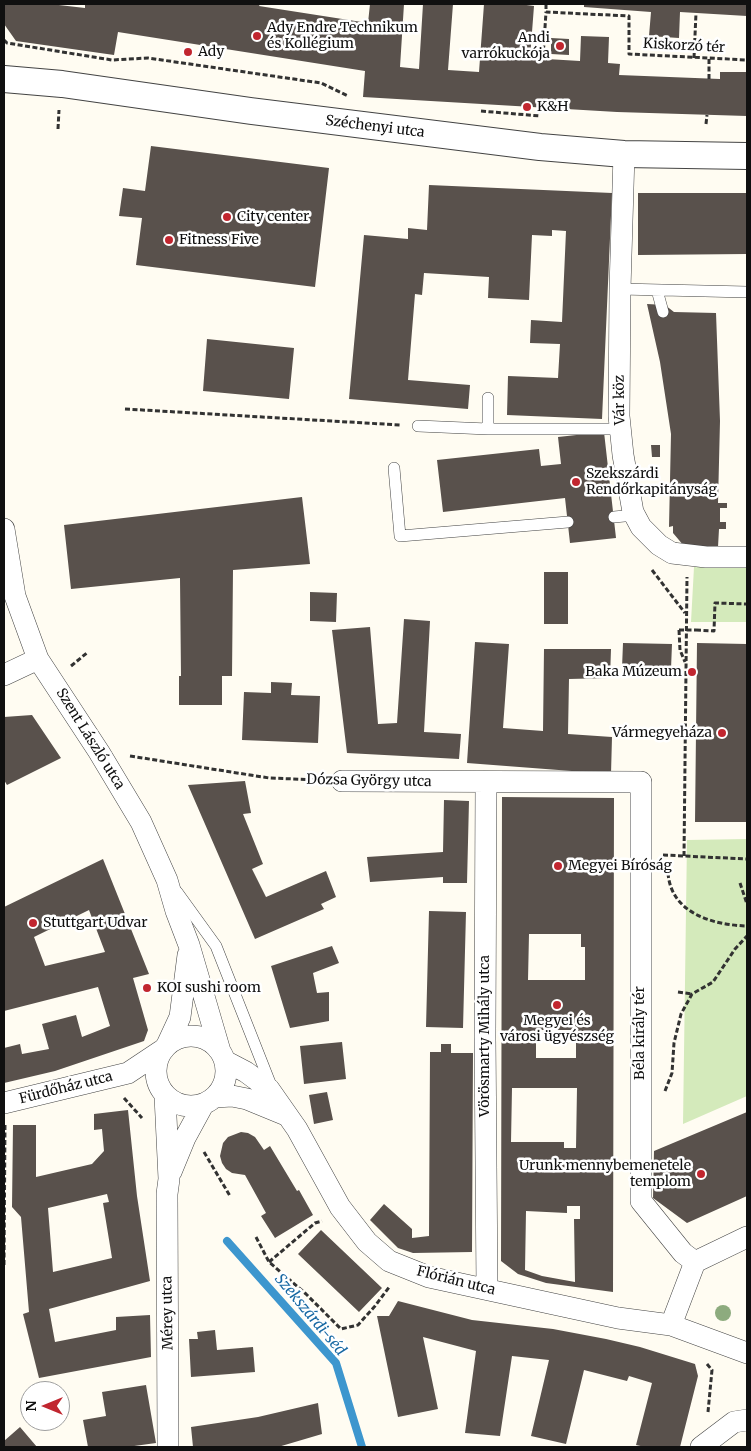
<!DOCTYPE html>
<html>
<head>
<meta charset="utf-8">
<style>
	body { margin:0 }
	#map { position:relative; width:751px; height:1451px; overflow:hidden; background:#fffcf2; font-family:Merriweather,serif }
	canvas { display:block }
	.frame { position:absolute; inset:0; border:5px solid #101010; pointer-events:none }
	.north { position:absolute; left:20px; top:1381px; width:50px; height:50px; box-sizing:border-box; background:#fff; border:1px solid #9f9f9f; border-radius:50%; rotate:270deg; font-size:14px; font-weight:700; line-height:20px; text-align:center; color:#101010 }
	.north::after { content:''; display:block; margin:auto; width:18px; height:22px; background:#c1262f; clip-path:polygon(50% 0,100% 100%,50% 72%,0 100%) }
</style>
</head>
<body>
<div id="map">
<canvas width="751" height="1451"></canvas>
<div class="frame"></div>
<div class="north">N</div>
</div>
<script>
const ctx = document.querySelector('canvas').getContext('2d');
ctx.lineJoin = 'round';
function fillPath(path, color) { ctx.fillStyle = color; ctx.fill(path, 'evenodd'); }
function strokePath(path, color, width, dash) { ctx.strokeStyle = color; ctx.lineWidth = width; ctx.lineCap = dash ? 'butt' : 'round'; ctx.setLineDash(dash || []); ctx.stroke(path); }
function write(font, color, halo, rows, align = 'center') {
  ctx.font = font + ' Merriweather,serif'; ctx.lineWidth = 5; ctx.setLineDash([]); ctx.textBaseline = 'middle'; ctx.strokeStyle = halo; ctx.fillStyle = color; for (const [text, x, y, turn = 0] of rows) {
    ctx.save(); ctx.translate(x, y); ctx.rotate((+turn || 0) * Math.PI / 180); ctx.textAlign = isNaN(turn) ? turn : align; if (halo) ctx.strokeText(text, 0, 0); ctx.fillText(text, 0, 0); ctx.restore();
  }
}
const green = new Path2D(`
	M694,567L747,568V622H691Z
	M747,839V1096L683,1124L687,840Z`);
const stream = new Path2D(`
	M227,1241L336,1363L362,1447`);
const building = new Path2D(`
	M4,4H50L85,8V4H260L259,6L368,23L370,4H404L400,67L419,69L423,4H453L448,70L479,72L484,4H519L534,6L530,58L580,61L581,36L609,37L608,63L620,64L619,75L720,79V72H747V116L617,112L363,97L365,71L118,32L114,55L16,41L4,24Z
	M584,4H747V16L680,12L679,38L649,36L651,12L584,7Z
	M551,38L569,39V55L551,54Z
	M151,146L329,168L315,287L136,265L142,218L119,216L123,188L145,191Z
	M429,185L612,193L602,419L507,415L508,376L558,378L560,344L530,343L531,320L562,322L566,231L552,230V236L532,235L529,300L488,298L489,277L424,273L422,295L415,294L408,380L470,385L468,409L349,399L364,235L408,239V228L427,230Z
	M638,193H747V254L638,255Z
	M647,304L665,305L674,312L716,313L720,421L718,503H727V508H720V522H726V529H719L718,547L684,546L673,533V526L669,527L671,434L660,362Z
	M207,339L294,348L289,399L203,391Z
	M604,432L616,538L570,543L565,498L443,512L437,460L539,449L541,466L561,464L558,437Z
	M651,445H660V457H652Z
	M302,497L310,564L233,570L232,676H222V705H179V676H181L180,578L71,589L64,525Z
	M544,572H568V624H544Z
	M310,592L337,593L336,622L310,621Z
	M404,619L430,621L424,732L461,734L459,759L347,753L332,630L370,627L378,724L397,723Z
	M475,642L509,644L503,728L543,731L544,649H611L610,678L569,679L568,734L612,737L611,774L467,763Z
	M623,643L672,644L671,669L622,668Z
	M697,643L747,644V822H695Z
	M271,682L292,683L291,695L320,696L318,743L242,740L244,692L271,693Z
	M32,715L61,758L7,785L4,780V717Z
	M245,781L251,813L243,814L263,864L252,869L266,897L326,871L336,897L321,904L324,909L255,939L188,785Z
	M502,797L614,798L613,1292L546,1283L518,1274L501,1261ZM529,934H581V947H585V980H528ZM536,1030H576V1058H536ZM512,1088H577L576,1148H564V1142H511ZM567,1206H580V1219H574L575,1282L542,1276L525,1270L526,1211L567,1213Z
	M444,800L469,801L467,883H443V877L370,882L367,857L443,852Z
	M103,859L149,974L133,978L148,1030L144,1041L55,1071L4,1083V1048L20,1044L22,1054L49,1049L42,1024L76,1015L82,1037L110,1026L98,987L4,1011V907ZM89,910L105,952L45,966L34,937Z
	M429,911L466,912L463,1028L426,1027Z
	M332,946L339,963L313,973L317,993L329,992V1021L290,1028L271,966Z
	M342,1042L346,1079L304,1084L300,1046Z
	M441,1044H451V1053H473L472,1252L413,1253L398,1248L370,1220L384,1204L412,1229V1238L429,1236L430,1052H441Z
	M327,1092L333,1120L314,1124L309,1095Z
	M128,1110L137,1196L150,1281L49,1309L55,1342L116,1330V1317L150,1315L151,1357L39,1378L23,1314L29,1312L21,1217L12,1207L13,1125H36V1177L92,1164L104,1151L102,1129L94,1130V1114ZM107,1194L109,1202L103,1203L112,1258L53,1272L48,1208Z
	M747,1112V1196L687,1223L653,1198L654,1151Z
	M241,1132L248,1133L255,1137L264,1150L270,1146L297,1191L299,1190L313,1215L275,1238L261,1216L266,1213L245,1175L232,1173L226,1169L222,1163L220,1156L223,1143L228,1137Z
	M321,1230L382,1288L359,1312L298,1254Z
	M398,1301L472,1320L553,1329L606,1339L640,1347L695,1364L698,1376L680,1447H645L636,1445L652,1383L629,1376L627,1381L584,1370L566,1444L531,1436L549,1360L512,1356L500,1436L465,1433L476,1351L423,1337L438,1409L398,1417L377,1316H389Z
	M215,1330L217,1350L253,1347L255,1372L191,1377L189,1339H198L197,1332Z
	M146,1385L156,1443L127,1447H88L83,1420L106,1416L102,1392Z
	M318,1403L322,1434L278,1447H193L191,1427L258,1417Z
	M20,1427L37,1447H4V1441Z`);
const path = new Path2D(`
	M546,4V12L629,16V54L747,60
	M4,40L7,43L112,60L148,58L321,83L348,96
	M543,58L546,12
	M694,58L696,13
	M709,79V58
	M481,111L540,116
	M706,124L707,115
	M58,129L59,110
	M125,409L400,425
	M652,570L685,613
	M679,630L680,650L685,662
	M696,630L714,631L715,603L747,604
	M71,666L88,652
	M130,756L269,778L319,780
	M663,855L747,859
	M684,856L687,577
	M668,873C671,914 714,925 747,926
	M740,883L747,904
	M678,992L692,994
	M665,1091L672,1073L674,1043L681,1014L692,994L713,982L735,949L747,936
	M124,1098L142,1118
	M204,1152L230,1196
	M256,1237L269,1262L306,1294L341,1329L358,1325L375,1306L390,1286
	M269,1262L315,1223L322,1221
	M4,1265L5,1124
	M707,1364L712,1370L708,1412`);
const service = new Path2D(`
	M620,289L747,292
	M657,290L663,312
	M488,398V429
	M418,426L488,429H620
	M394,468L400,536L568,522
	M614,517L635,515
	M177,892L216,946L272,1088`);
const minor = new Path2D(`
	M624,154L620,289L619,416L623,455L633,512L641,527L659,545L672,553L706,557H747
	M4,529L15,596L38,659L99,752L141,822L167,880L176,911L189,945L220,1051
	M4,675L38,659
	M342,781L641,782V1201L683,1253L695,1262
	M486,782L485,1036L487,1289
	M156 1071a35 35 0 1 1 70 0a35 35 0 1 1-70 0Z
	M167,1045L180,1017L188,955
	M225,1061L246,1072L269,1089L297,1129L340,1207L367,1242L389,1261L429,1277L618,1318L671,1325L747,1353
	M165,1096L169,1179L167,1194L168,1447
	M215,1097L232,1096L247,1099L286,1115
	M4,1103L128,1073L161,1051
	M171,1172L185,1138L203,1105
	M671,1325L695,1262L747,1237
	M701,1447L734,1422L747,1420`);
const tertiary = new Path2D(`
	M4,79L62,84L251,111L540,147L624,154L747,156`);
const pathBridge = new Path2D(`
	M679,630H696`);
const trees = [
	[723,1313]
];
const markers = [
	[257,36,5,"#c1262f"],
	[560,46,5,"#c1262f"],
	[188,52,5,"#c1262f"],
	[527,107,5,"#c1262f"],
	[227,217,5,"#c1262f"],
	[169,240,5,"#c1262f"],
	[576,482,5,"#c1262f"],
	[692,672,5,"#c1262f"],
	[722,733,5,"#c1262f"],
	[558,866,5,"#c1262f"],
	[33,923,5,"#c1262f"],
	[147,988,5,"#c1262f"],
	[557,1005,5,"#c1262f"],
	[701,1174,5,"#c1262f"]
];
const poiNames = [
	["Ady Endre Technikum",267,28],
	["és Kollégium",267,44],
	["Andi",550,38,"right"],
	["varrókuckója",550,54,"right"],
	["Ady",198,52],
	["K&H",537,107],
	["City center",237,217],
	["Fitness Five",179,240],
	["Szekszárdi",586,474],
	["Rendőrkapitányság",586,490],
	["Baka Múzeum",682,672,"right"],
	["Vármegyeháza",712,733,"right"],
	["Megyei Bíróság",568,866],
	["Stuttgart Udvar",43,923],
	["KOI sushi room",157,988],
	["Megyei és",557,1021,"center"],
	["városi ügyészség",557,1037,"center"],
	["Urunk mennybemenetele",691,1166,"right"],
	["templom",691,1182,"right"]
];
const streetNames = [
	["Kiskorzó tér",684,46,3],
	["Széchenyi utca",375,127,7],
	["Vár köz",620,400,-91],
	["Szent László utca",90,739,58],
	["Dózsa György utca",369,781,1],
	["Béla király tér",640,1033,-90],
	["Vörösmarty Mihály utca",485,1036,-90],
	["Fürdőház utca",66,1088,-14],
	["Flórián utca",456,1281,14],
	["Mérey utca",168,1313,-91]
];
const waterNames = [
	["Szekszárdi-séd",310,1315,50]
];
fillPath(green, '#d4eabb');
strokePath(stream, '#3d96ce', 8);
fillPath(building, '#59514c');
strokePath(service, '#434343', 12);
strokePath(minor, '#434343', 22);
strokePath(tertiary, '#434343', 28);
strokePath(path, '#323232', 3, [5, 2.5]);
strokePath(service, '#fff', 11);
strokePath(minor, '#fff', 21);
strokePath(tertiary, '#fff', 26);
strokePath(pathBridge, '#323232', 3, [5, 2.5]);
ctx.fillStyle = '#8dab7e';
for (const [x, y] of trees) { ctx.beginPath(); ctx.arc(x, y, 8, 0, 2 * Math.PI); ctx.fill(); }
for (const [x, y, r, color] of markers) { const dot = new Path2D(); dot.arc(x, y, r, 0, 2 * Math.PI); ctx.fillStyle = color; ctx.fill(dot); strokePath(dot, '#fff', 2); }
write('14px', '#101010', '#fff', poiNames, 'left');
write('14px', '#101010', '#fff', streetNames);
write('italic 15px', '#1768a3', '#fff', waterNames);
</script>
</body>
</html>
